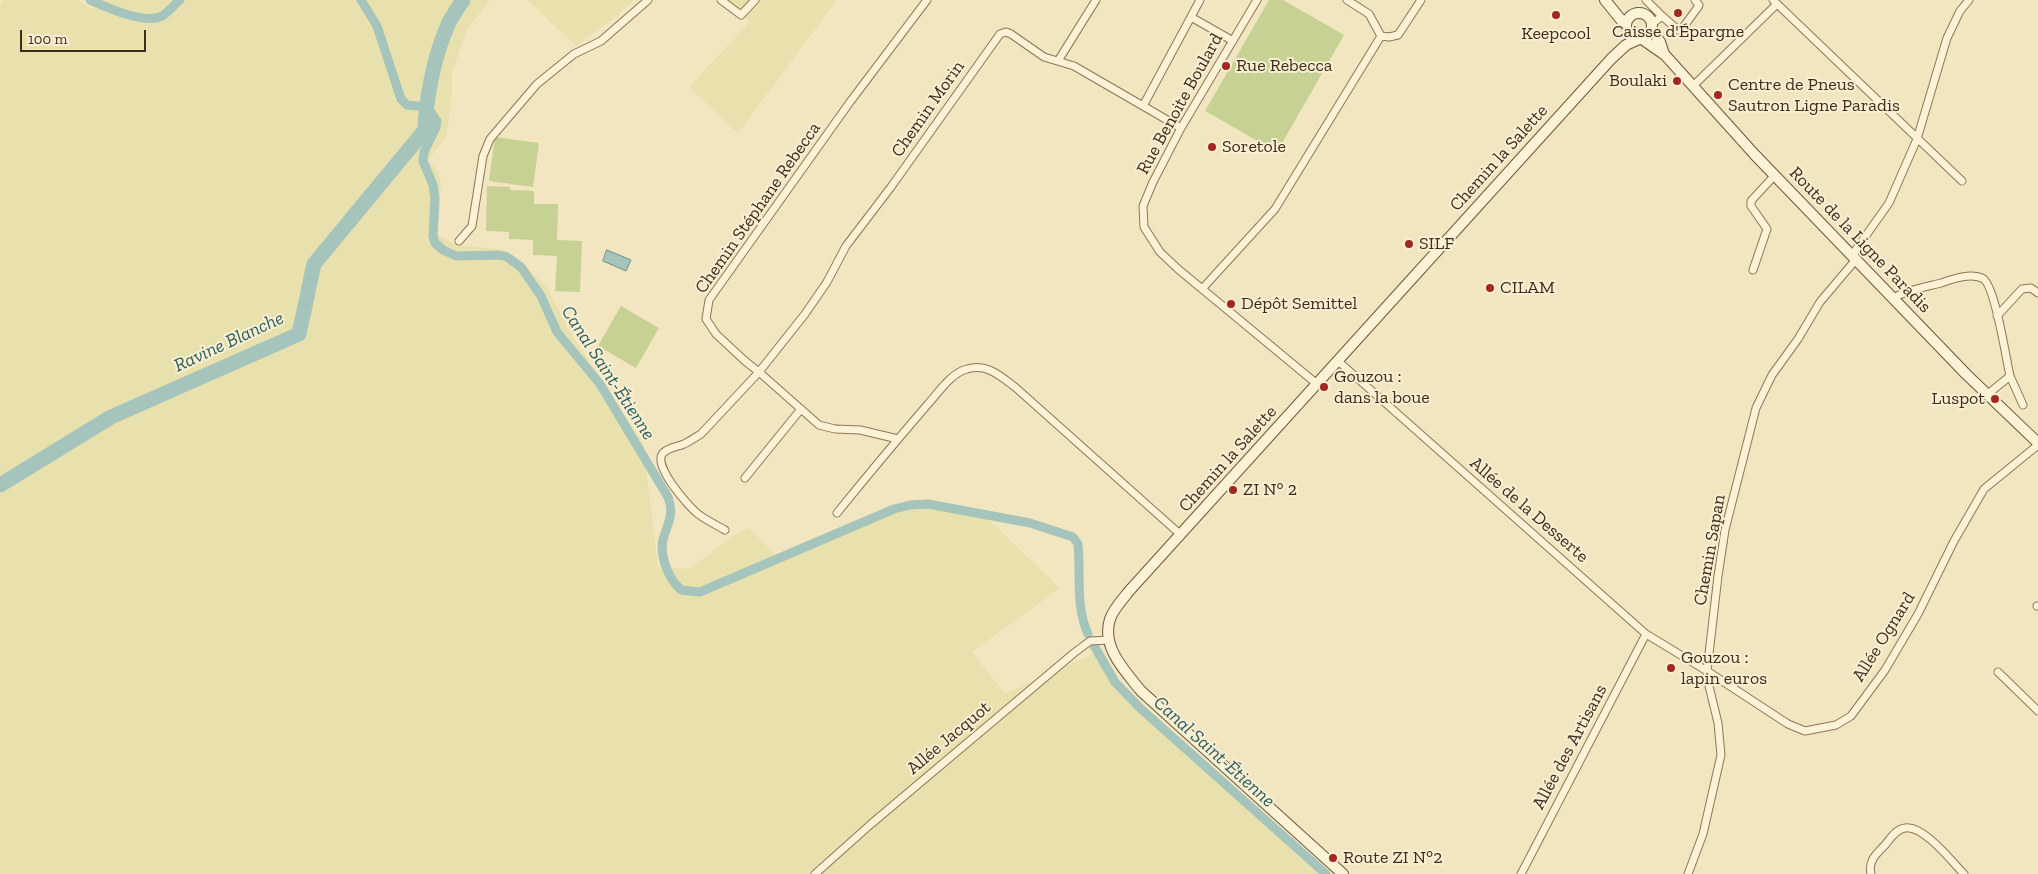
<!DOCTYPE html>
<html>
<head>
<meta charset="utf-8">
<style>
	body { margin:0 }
	#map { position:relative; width:2038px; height:874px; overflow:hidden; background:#f2e6c1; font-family:"Zilla Slab",serif }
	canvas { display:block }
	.scale { position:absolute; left:20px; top:30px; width:126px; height:22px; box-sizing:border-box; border:2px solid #3c2d1c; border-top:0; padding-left:6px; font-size:15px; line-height:18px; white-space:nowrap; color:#3c2d1c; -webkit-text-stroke:4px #f9efd2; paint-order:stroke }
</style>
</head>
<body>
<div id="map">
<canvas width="2038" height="874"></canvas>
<div class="scale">100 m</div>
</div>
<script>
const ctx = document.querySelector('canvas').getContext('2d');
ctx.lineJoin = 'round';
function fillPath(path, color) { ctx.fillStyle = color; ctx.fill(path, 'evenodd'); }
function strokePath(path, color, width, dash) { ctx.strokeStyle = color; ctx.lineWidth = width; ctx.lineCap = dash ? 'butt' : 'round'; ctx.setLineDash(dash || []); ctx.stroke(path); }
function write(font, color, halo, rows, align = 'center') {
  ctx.font = font + ' "Zilla Slab",serif'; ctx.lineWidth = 4; ctx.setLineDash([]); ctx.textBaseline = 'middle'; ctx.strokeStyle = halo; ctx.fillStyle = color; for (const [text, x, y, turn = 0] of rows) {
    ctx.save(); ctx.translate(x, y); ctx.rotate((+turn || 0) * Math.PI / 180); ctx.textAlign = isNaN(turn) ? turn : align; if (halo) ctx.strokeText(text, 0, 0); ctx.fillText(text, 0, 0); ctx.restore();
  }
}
const farmland = new Path2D(`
	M3,0H79L91,9L100,0H490L467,30L452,72V92L447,135L428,160L438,171L441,183L438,235L458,245L506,250L547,287L569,330L643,443L658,567L690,569L730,538L749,528L779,558L889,507L912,500H924L988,519L1060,588L972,652L1005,694L1103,649L1106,663L1134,699L1330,874H0V4Z
	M527,0H634L618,15L576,46Z
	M721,0H837L738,133L689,87L750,22Z`);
const green = new Path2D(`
	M1269,0H1283L1344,35L1277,152L1205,111Z
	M495,137L539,143L533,187L489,181Z
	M487,186L510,187V190L534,191V204H558L557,240L582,241L580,292L555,291L557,256L533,255V240L509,239V232L486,231Z
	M621,306L659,328L636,368L598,346Z`);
const water = new Path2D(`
	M607,250L631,260L626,271L603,261Z`);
const canal = new Path2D(`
	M90,0C107,7 143,25 162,16C168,12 174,5 180,0
	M361,0L377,26L401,99L407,105L427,107L437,121L436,127L424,152L423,161L433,185L435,198L433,236L435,243L443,250L456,256L499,255L507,257L521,267L541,296L557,332L600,384L668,497C674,513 669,521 664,536C658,554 668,578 681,590L700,592L894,509L910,505L928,504L1030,523L1073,537L1078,544C1081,573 1075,606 1088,634
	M1093,644L1115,682L1140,708L1326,874`);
const river = new Path2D(`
	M0,485L111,417L299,334L314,264L425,130C426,98 434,57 447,27C451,17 457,9 463,0`);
const street = new Path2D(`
	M721,0L741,15L755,0
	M1257,0L1181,128L1153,182L1143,206L1144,227L1160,252L1178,269L1317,384
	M1347,0L1369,14L1381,36
	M1646,0L1662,16L1652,24
	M1773,0L1962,181
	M1662,16L1678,30L1682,29L1698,7L1699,5L1695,0
	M1191,17L1233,41
	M1381,36L1389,37L1398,35L1421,0
	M1058,61L1096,0
	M1693,86L1777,4
	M1143,106L1200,0
	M459,241L472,226L483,156L490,139L537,84L574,54L601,41L648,0
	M1753,270L1767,229L1751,206V201L1775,175
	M1202,289L1275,209L1381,36
	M1893,298C1907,290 1925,287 1941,283C1953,279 1969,273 1982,278C1995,283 2006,359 2010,376L1988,394
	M1997,316L2022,289L2031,288L2038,293
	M1338,361L1646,634L1707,671L1788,724L1805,731L1836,725L1851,716L1885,670L1918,614L1954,541L1984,489L2038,445
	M2010,376L2023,405
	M898,439L860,430L835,429L819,425L759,372L745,361L716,334L706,319L709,300L850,102L927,0
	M745,478L801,409
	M837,513C867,476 897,440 928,404C939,392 951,373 967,369C987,363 1000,376 1015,387L1181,535
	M725,530C716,525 706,520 698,514C688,506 652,465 663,453C669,447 677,447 684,444C690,441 696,437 701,434L759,372L805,314L827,282L846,246L891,187L1000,34L1006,32L1011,34L1044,57L1074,66L1181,128
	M2037,606H2038
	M1998,672L2038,711
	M815,874L871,824L1074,653L1090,641L1110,640
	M1521,874L1646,634
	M1688,874L1703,834L1721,755L1718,723L1708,682L1707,671L1718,576L1725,530L1756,408L1772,375L1798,339L1820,302L1853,263L1855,251L1889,203L1917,139L1947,38L1960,11L1969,0
	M1871,874C1868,861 1876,854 1885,845C1890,839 1896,829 1905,828C1924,825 1952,862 1964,874`);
const secondary = new Path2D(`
	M1605,0L1626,26
	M1626 26a13 13 0 1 1 26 0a13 13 0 1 1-26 0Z
	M1652,30L1660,42L1664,54
	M1642,39L1665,55L1755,155L1966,374L2038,443
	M1343,874L1141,691C1125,671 1101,647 1110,619C1114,608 1123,599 1130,590L1611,59L1626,45L1639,39`);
const markers = [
	[1678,13,5,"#a22621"],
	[1556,15,5,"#a22621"],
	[1226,66,5,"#a22621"],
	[1677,81,5,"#a22621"],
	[1718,95,5,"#a22621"],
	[1212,147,5,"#a22621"],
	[1409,244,5,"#a22621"],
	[1490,288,5,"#a22621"],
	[1231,304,5,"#a22621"],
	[1324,387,5,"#a22621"],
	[1995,399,5,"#a22621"],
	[1233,490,5,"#a22621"],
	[1671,668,5,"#a22621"],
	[1333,858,5,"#a22621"]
];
const poiNames = [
	["Caisse d'Épargne",1678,32,"center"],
	["Keepcool",1556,34,"center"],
	["Rue Rebecca",1236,66],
	["Boulaki",1667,81,"right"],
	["Centre de Pneus",1728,85],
	["Sautron Ligne Paradis",1728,106],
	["Soretole",1222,147],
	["SILF",1419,244],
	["CILAM",1500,288],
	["Dépôt Semittel",1241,304],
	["Gouzou :",1334,377],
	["dans la boue",1334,398],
	["Luspot",1985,399,"right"],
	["ZI N° 2",1243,490],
	["Gouzou :",1681,658],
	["lapin euros",1681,679],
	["Route ZI N°2",1343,858]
];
const streetNames = [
	["Rue Benoite Boulard",1180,104,-61],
	["Chemin Morin",928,109,-55],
	["Chemin la Salette",1499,158,-48],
	["Chemin Stéphane Rebecca",758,208,-55],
	["Route de la Ligne Paradis",1860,240,46],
	["Chemin la Salette",1228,459,-48],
	["Allée de la Desserte",1529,510,41],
	["Chemin Sapan",1710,550,-80],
	["Allée Ognard",1884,637,-58],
	["Allée Jacquot",949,738,-40],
	["Allée des Artisans",1570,747,-62]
];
const waterNames = [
	["Ravine Blanche",229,342,-25],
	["Canal Saint-Étienne",608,373,57],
	["Canal Saint-Étienne",1214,752,42]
];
fillPath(farmland, '#e8e1ae');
fillPath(green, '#c7d194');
fillPath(water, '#a4c4bc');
strokePath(water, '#6a938b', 1);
strokePath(canal, '#a4c4bc', 9);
strokePath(river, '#a4c4bc', 15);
strokePath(street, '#8d7657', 9);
strokePath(secondary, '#6f573a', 12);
strokePath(street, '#fcf2d5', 7);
strokePath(secondary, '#fcf2d5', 10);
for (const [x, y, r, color] of markers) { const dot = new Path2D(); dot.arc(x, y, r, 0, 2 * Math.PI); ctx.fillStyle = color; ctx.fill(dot); strokePath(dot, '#f9efd2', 2); }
write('18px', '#3c2d1c', '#f9efd2', poiNames, 'left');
write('18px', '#3c2d1c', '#f9efd2', streetNames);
write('italic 19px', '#2a5d5c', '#f9efd2', waterNames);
</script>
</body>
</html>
